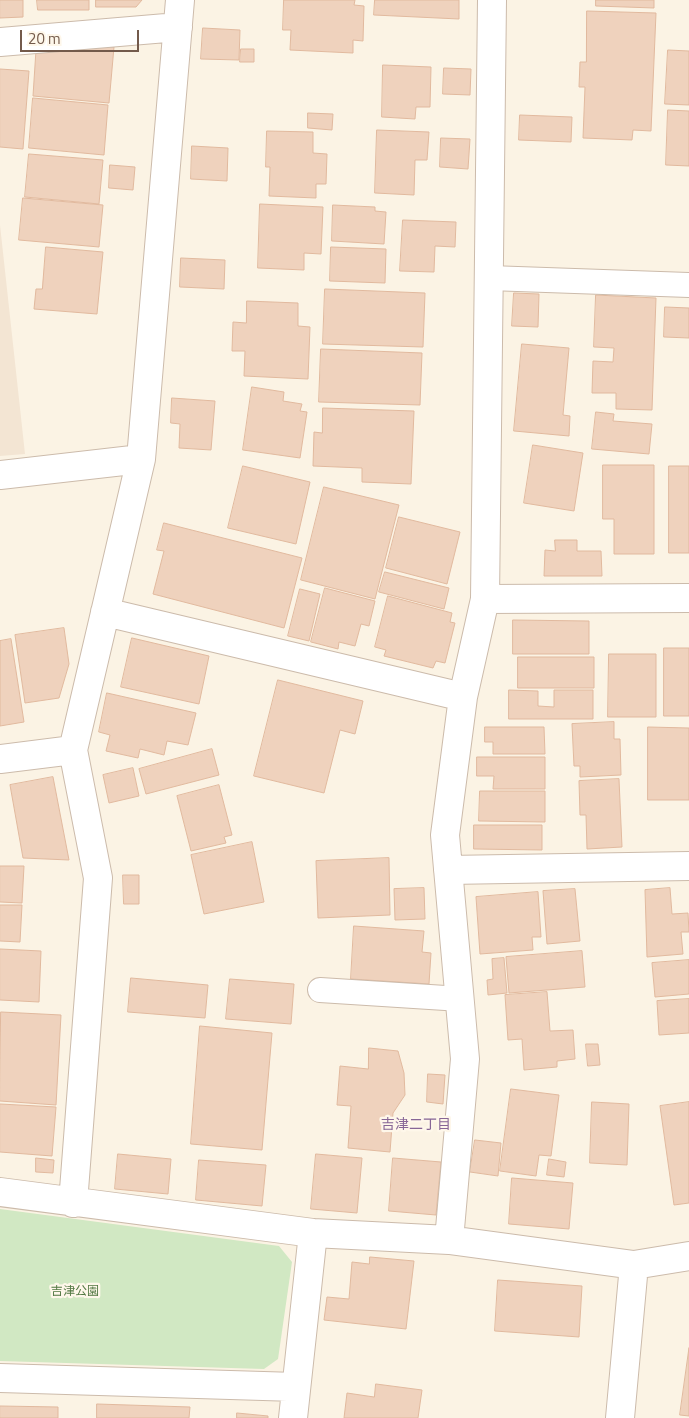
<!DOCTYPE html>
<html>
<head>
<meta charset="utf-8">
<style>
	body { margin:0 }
	#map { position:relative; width:689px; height:1418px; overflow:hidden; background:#fbf3e4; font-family:"Titillium Web",sans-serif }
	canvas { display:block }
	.scale { position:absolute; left:20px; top:30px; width:119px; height:22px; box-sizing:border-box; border:2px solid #735a4b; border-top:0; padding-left:6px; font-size:15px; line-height:18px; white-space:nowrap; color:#735a4b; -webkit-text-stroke:4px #fef7ea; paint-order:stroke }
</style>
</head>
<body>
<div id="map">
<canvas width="689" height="1418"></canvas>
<div class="scale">20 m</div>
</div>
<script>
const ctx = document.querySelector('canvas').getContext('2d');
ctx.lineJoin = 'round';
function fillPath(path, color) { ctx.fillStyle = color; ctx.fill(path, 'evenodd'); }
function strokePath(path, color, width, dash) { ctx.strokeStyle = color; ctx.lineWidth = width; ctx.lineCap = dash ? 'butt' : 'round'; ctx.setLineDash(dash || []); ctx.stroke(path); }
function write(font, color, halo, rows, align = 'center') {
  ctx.font = font + ' "Titillium Web","Noto Sans JP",sans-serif'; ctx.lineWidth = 4.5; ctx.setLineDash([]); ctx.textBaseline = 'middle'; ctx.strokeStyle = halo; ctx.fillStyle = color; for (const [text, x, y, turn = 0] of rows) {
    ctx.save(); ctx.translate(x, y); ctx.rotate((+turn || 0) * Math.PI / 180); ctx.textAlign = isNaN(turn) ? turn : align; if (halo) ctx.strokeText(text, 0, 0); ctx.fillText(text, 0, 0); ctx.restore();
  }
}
const residential = new Path2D(`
	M0,225L25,454L0,456Z`);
const green = new Path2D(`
	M0,1209L279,1246L292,1262L278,1359L264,1369L0,1361Z`);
const building = new Path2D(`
	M0,0H23V17L0,18Z
	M37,0H89V10H38Z
	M96,0H142L136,7H96Z
	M284,0H355L354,5L364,6L363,41L353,40V53L290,50L291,30H283Z
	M375,0H459V19L374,15Z
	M596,0H654V8L596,6Z
	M587,11L656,13L651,131L633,130L632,140L583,138L585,87H579L580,62H586Z
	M203,28L240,30L239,60L201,59Z
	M84,44L114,47L109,103L33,96L36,50Z
	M241,49H254V62H240Z
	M668,50L689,51V105L665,104Z
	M383,65L431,67L430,107H416L415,119L382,117Z
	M444,68L471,69L470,95L443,94Z
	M0,69L29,71L23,149L0,147Z
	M33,98L108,105L104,155L29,148Z
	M668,110L689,111V166L666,165Z
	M308,113L333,114L332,130L308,128Z
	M520,115L572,117L571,142L519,140Z
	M377,130L429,132L427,160H415L414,195L375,193Z
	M267,131L313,132V153L327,154L326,184H316V198L269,196L270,167H266Z
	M441,138L470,139L468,169L440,167Z
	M192,146L228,148L227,181L191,179Z
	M29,154L103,160L99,204L25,197Z
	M110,165L135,167L133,190L109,188Z
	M23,198L103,205L99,247L19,240Z
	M260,204L323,207L321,254L304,253V270L258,268Z
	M333,205L375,207V211L386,212L384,244L332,241Z
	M403,220L456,222L455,247L435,246L434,272L400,271Z
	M46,247L103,252L97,314L34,309L36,289H42Z
	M331,247L386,249L385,283L330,281Z
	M181,258L225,260L224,289L180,287Z
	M325,289L425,293L423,347L323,344Z
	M514,293L539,294L538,327L512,326Z
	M596,295L656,298L652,410L616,409V393H592L593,361L613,362L614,348L594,347Z
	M247,301L298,303V326L310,327L308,379L244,376L245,351H232L233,322L246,323Z
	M665,307L689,308V338L664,337Z
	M522,344L569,348L563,415L570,416L569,436L514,431Z
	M321,349L422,353L420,405L319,402Z
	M252,387L284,392L283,401L302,404L300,411L307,412L300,458L243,450Z
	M172,398L215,401L211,450L179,448L180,424L171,423Z
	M323,408L414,411L411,484L362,482V468L313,466L314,432L322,433Z
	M596,412L614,414L613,421L652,424L649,454L592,449Z
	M533,445L583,453L574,511L524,503Z
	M603,465H654V554H614V519H603Z
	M243,466L310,482L296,544L228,528Z
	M669,466H689V553H669Z
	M324,487L399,505L375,599L301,580Z
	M399,517L460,532L447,584L386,568Z
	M164,523L302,558L284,628L153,594L164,551L157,550Z
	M555,540H577V551H601L602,576H544L545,550L555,551Z
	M385,572L449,588L444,609L379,592Z
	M325,588L375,601L369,626L361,624L355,646L339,642L338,649L311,642Z
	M300,589L320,594L309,641L288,636Z
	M388,596L452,613L450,622L455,623L445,663L436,661L433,668L384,656L386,650L375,647Z
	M513,620L589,621V654H513Z
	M64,628L69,664L59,698L25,703L15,635Z
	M132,638L209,656L199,704L121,687Z
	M11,639L24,722L0,726V641Z
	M664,648H689V716H664Z
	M609,654H656V717H608Z
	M518,657H594V688H518Z
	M278,680L363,701L355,734L340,730L324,793L254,776Z
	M509,690L538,691V706L554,707V690H593V719H509Z
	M107,693L196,713L188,745L167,741L164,755L140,749L138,758L106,751L110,735L99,732Z
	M614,722V739H620L621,775L580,777V766H574L572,724Z
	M485,727H544L545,754H493V742H485Z
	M648,727L689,728V800H648Z
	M212,749L219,775L146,794L139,769Z
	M477,757H545V789H493L494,776H477Z
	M133,768L139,796L109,803L103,775Z
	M53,777L69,860L23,858L10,785Z
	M619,779L622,847L587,849L586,815H580L579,781Z
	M219,785L232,835L224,837L226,843L191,851L177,796Z
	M480,791H545V822L479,821Z
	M474,825H542V850L474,849Z
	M252,842L264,902L204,914L191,855Z
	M389,858L390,915L318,918L316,861Z
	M0,866H24L22,903L0,902Z
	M123,875H139V904H124Z
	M424,888L425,919L395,920L394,889Z
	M670,888L672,914L688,913L689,932H681L683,954L647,957L645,890Z
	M575,889L580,941L547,944L543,891Z
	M538,892L541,937H532L533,950L480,954L476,897Z
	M0,905H22L20,942L0,941Z
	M354,926L424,931L422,952L431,953L429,984L351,979Z
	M0,949L41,951L39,1002L0,1000Z
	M582,951L585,987L509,993L506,957Z
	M504,958L507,993L488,995L487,980L493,979L492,959Z
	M689,960V994L655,997L652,963Z
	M131,978L208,985L205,1018L128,1012Z
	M230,979L294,984L291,1024L226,1019Z
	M547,992L550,1031L573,1030L575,1059L557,1061V1067L524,1070L522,1039L508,1040L505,995Z
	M689,999V1033L659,1035L657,1001Z
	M1,1012L61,1015L56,1105L0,1101Z
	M200,1026L272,1033L262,1150L191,1144Z
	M586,1044H598L600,1065L588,1066Z
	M369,1048L398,1051L404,1073L405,1095L393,1113L390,1152L348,1148L351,1106L337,1105L340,1066L368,1069Z
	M428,1074L445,1075L443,1104L427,1102Z
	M511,1089L559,1095L551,1156L539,1155L536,1176L500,1171Z
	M592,1102L629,1104L627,1165L590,1163Z
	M689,1102V1203L674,1205L660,1106Z
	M0,1104L56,1107L52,1156L0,1152Z
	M475,1140L501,1143L498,1176L470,1172Z
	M118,1154L171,1159L168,1194L115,1189Z
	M316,1154L362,1158L357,1213L311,1209Z
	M36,1158L54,1160L53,1173L36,1172Z
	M393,1158L441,1162L436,1215L389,1211Z
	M549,1159L566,1162L564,1177L547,1175Z
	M199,1160L266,1165L262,1206L196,1200Z
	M512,1178L573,1183L569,1229L509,1224Z
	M370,1257L414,1261L406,1329L324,1320L327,1297L349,1299L352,1262L369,1264Z
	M498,1280L582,1286L579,1337L495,1331Z
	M689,1348V1416L680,1415Z
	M376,1384L422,1390L418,1418H344L347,1393L374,1397Z
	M97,1404L190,1407L189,1418H97Z
	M0,1406L58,1407V1418H0Z
	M237,1413L268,1416V1418H237Z`);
const lane = new Path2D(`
	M489,278L689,285
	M320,990L461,999`);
const street = new Path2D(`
	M0,42L178,27
	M0,475L141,459
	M485,599L689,598
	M105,612L463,697
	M0,759L73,750
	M448,870L689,866
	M0,1192L313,1233L449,1240L634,1265L689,1256
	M73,1203L98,878L73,750L141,459L180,0
	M449,1240L465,1059L445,835L463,697L485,599L492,0
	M0,1378L296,1387
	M293,1418L313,1233
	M620,1418L634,1265`);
const parkNames = [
	["吉津公園",75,1292]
];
const neighbourhoodNames = [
	["吉津二丁目",416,1126]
];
fillPath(residential, '#f3e5d3');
fillPath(green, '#d1e8c3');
fillPath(building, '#efd2bd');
strokePath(building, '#e1b99e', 1);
strokePath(lane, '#ccbbab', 26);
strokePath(street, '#ccbbab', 30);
strokePath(lane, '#fff', 24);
strokePath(street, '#fff', 28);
write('12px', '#527843', '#fef7ea', parkNames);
write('14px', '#876696', '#fef7ea', neighbourhoodNames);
</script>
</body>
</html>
